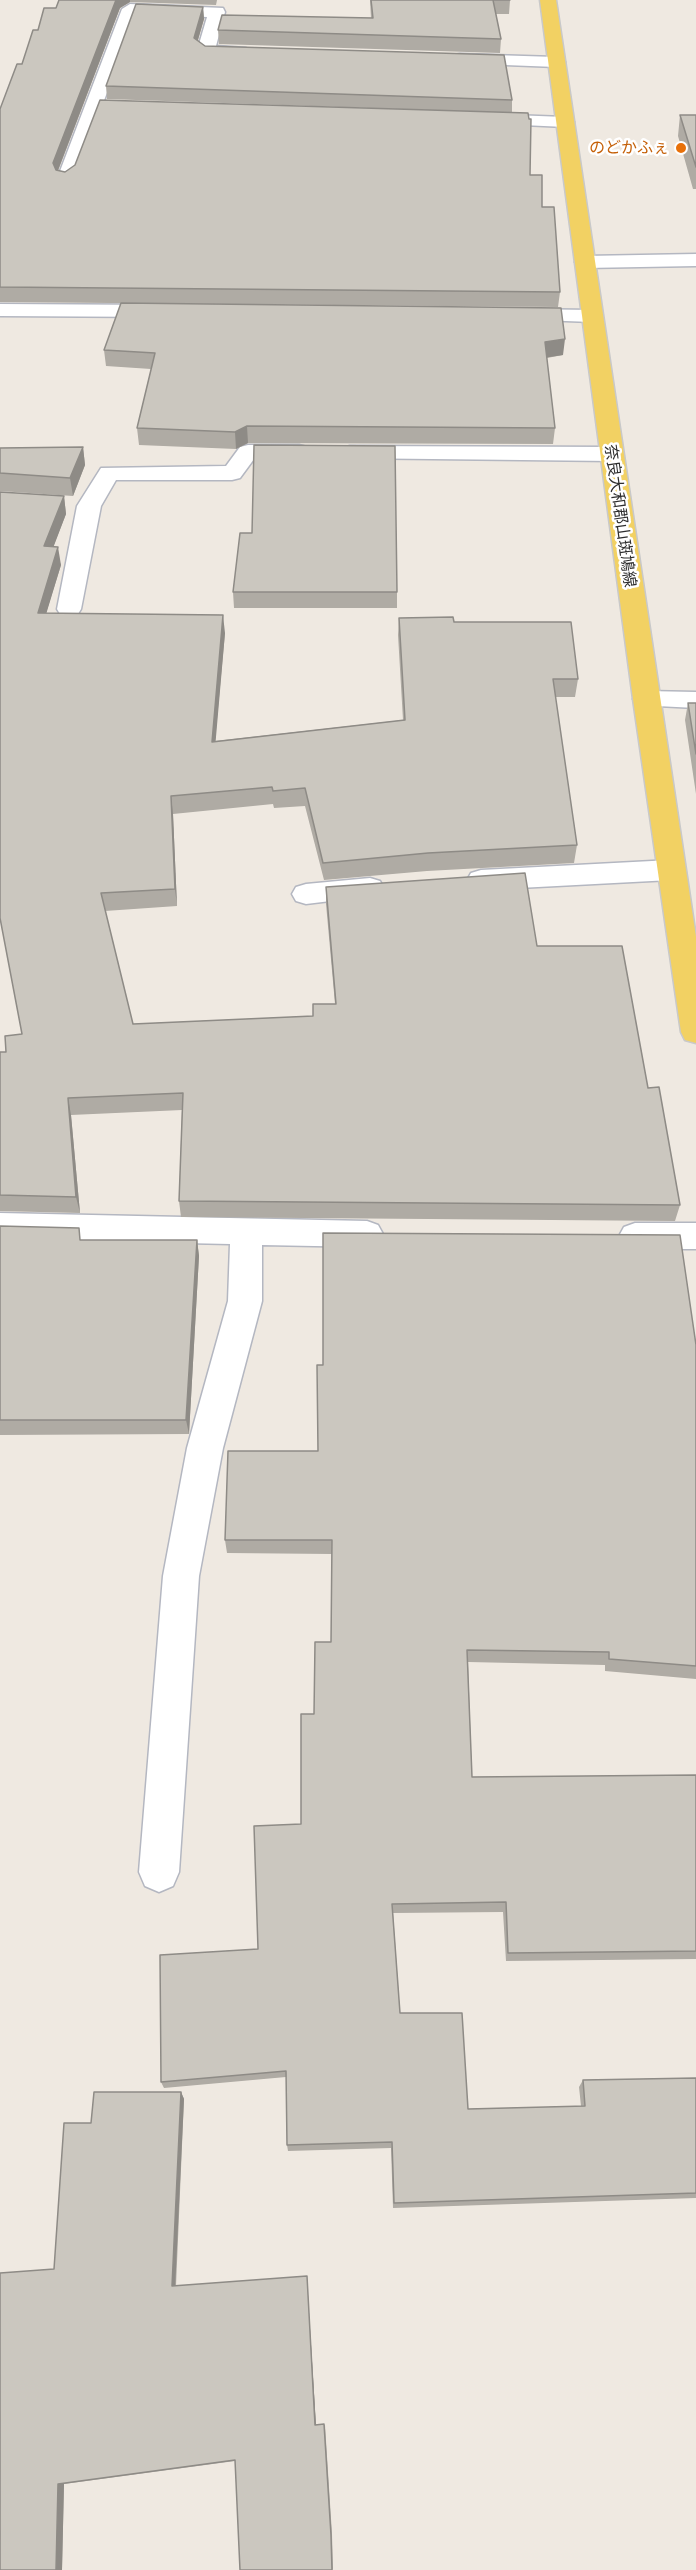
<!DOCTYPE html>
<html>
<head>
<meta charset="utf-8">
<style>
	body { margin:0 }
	canvas { display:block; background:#efe9e1 }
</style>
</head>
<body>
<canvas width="696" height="2570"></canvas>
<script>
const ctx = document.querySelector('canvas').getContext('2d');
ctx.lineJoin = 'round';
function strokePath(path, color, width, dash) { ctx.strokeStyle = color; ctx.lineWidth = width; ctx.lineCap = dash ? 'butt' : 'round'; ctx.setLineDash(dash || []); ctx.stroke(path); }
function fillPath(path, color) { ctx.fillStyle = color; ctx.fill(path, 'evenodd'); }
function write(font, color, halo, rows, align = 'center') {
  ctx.font = font + ' Raleway,"Noto Sans JP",sans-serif'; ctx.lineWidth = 5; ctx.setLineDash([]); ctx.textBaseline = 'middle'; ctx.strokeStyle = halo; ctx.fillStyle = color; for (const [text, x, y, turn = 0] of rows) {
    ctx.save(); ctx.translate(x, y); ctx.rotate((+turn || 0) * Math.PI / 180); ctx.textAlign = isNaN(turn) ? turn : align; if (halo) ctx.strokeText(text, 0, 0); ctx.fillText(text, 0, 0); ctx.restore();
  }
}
const lane = new Path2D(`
	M0,1213L367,1221L378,1225L383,1234L378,1243L367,1247L262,1245V1301L223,1448L199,1576L179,1872L173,1886L159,1892L145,1886L139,1872L163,1576L187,1448L228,1301L230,1244L0,1239Z
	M635,1223H696V1249H635L624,1245L619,1236L624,1227Z`);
const street = new Path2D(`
	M130,4L223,8L225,12L216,46L246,48L255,53L246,58L200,55L197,51L207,17L136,14L75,179L66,185L59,183L57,179L122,9Z
	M460,54L556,57L565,62L556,67L454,63L451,59L454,55Z
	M486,114L565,117L574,122L565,127L480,123L477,119Z
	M696,254V266L585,268L578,266L575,262L578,258L585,256Z
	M0,304L164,305L171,307L174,311L171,315L164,317L0,316Z
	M519,309L592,310L599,312L602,316L599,320L592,322L512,319L509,315L512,311Z
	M248,445H299L307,447L310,452L307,457L254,459L240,478L232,480H116L101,506L81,609L78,614L69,616L60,614L57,609L77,506L101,468L226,466L240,447Z
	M350,446L612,447L620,449L623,454L620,459L612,461L342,458L339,453L342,448Z
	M646,691L696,692V708L637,705L633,699L637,693Z
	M671,860L681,863L685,870L681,877L671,880L481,890L471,887L467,880L471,873L481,870Z
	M370,878L380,881L384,888L380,895L306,904L296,901L292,894L296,887L306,884Z`);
const primary = new Path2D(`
	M540,0H556L696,937V1043L685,1040L681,1032L633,699Z`);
const wall = new Path2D(`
	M59,0H217L216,5L130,2L120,8L58,171L65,172L487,112L107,99L106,86L203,7L204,19L198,40L205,46L512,100V113L530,175L542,207L560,292L558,307L0,302V109L38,30L56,8Z
	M370,0H510L509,14H496L501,39L500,53L219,44L218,30L371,18Z
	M680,115H696V189H693L678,136Z
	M104,350L563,355L547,358L555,428L553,444L248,443L236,449L139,445L137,428L151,369L106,366Z
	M83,447L85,465L73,496L0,491V448Z
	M0,492L64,496L66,514L53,547L61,565L46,613L225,633L215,741L403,720L398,635L399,618L454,622L578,679L575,697H555L577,845L574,863L427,871L324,880L305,806L274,808L273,804L173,814L177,906L105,911L133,1024L313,1016L335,1004L326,904V887L537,946L648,1088L680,1205L675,1221L181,1217L179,1201L182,1110L71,1115L80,1213L0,1211V1052H6L22,1034Z
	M252,533L397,592V608H234L233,592Z
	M688,703H696V794L685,720Z
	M0,1226L82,1240H197L199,1256L189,1434L0,1435Z
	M696,1345V1679L605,1671V1665L468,1662L472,1777L696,1775V1959L506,1961L503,1912L393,1913L400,2013L468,2109L581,2106L579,2087L583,2080L696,2078V2198L393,2208L391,2148L288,2151L287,2145L286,2077L164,2088L161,2082L258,1949L301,1824L314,1714L331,1642L332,1554L227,1553L225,1540L318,1451Z
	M181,2092L184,2099L176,2286L307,2280L316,2425H325L332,2534L333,2570L235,2461L64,2484L62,2570H0L54,2269L91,2123Z`);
const shadedWall = new Path2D(`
	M116,0H130V2L120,8L55,178L53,163Z
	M203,7L204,19L195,50L194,38Z
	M565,339L563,355L543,358L545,342Z
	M247,426L248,443L236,449L235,432Z
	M83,447L85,465L73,496L70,478Z
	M64,496L66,514L47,564L44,546Z
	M58,547L61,565L41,631L38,613Z
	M223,615L225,633L214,760L212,742Z
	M171,796L173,814L177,906L175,889Z
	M68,1098L71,1115L80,1213L76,1197Z
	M197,1240L199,1256L189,1434L186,1420Z
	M181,2092L184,2099L175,2290L172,2286Z
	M307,2276V2280L316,2426L315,2425Z
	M58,2484H64L62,2570H56Z`);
const building = new Path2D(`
	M59,0H116L53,163L56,170L65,172L75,165L100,100L528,113L529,119H531L530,175H542V207H554L560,292L0,287V109L17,64H22L33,30H38L44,8H56Z
	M371,0H510H493L501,39L218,30L222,15L373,18Z
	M136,4L203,7L194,38L205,46L504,55L512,100L106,86Z
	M680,115H696V167Z
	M121,303L561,308L565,339L545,342L555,428L247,426L235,432L137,428L155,353L104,350Z
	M254,445L395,446L397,592H233L240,533H252Z
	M83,447L70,478L0,473V448Z
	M0,492L64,496L44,546L58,547L38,613L223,615L212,742L405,720L399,618L453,617L454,622H571L578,679H553L577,845L428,853L323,863L305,788L273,791L272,787L171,796L175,889L101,893L133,1024L313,1016V1004H336L326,887L525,873L537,946H622L648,1088L659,1087L680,1205L179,1201L183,1093L68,1098L76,1197L0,1195V1052H6L5,1036L22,1034L0,918Z
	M688,703H696V754Z
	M0,1226L79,1228L80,1240H197L186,1420H0Z
	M323,1233L680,1235L696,1345V1666L609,1659V1652L467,1650L472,1777L696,1775V1951L508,1953L506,1902L392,1904L400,2013H462L468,2109L585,2106L583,2080L696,2078V2193L394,2203L392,2142L287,2145L286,2071L161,2082L160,1955L258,1949L254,1826L301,1824V1714H314L315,1642H331L332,1540H225L228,1451H318L317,1365H323Z
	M94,2092H181L172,2286L307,2276L315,2425L324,2424L331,2535L332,2570H240L235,2460L58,2484L56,2570H0V2273L54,2269L64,2123H91Z`);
const markers = [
	[681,148,6,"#e8710a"]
];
const farFoodnames = [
	["のどかふぇ",669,148]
];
const farStreetnames = [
	["奈良大和郡山斑鳩線",620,516,82]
];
strokePath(lane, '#b4b7c1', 3);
strokePath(street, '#b4b7c1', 3);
strokePath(primary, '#c9c9c9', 3);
fillPath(lane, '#fff');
fillPath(street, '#fff');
fillPath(primary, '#f2d163');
fillPath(wall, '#afaba4');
fillPath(shadedWall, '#8e8b86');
fillPath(building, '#cbc7bf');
strokePath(building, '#8e8b86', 1.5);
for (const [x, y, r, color] of markers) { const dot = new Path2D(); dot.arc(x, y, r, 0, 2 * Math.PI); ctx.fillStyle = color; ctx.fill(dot); strokePath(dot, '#fff', 2); }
write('16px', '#c56008', '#fff', farFoodnames, 'right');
write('16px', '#2e2e2e', '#fff', farStreetnames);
</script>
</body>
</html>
